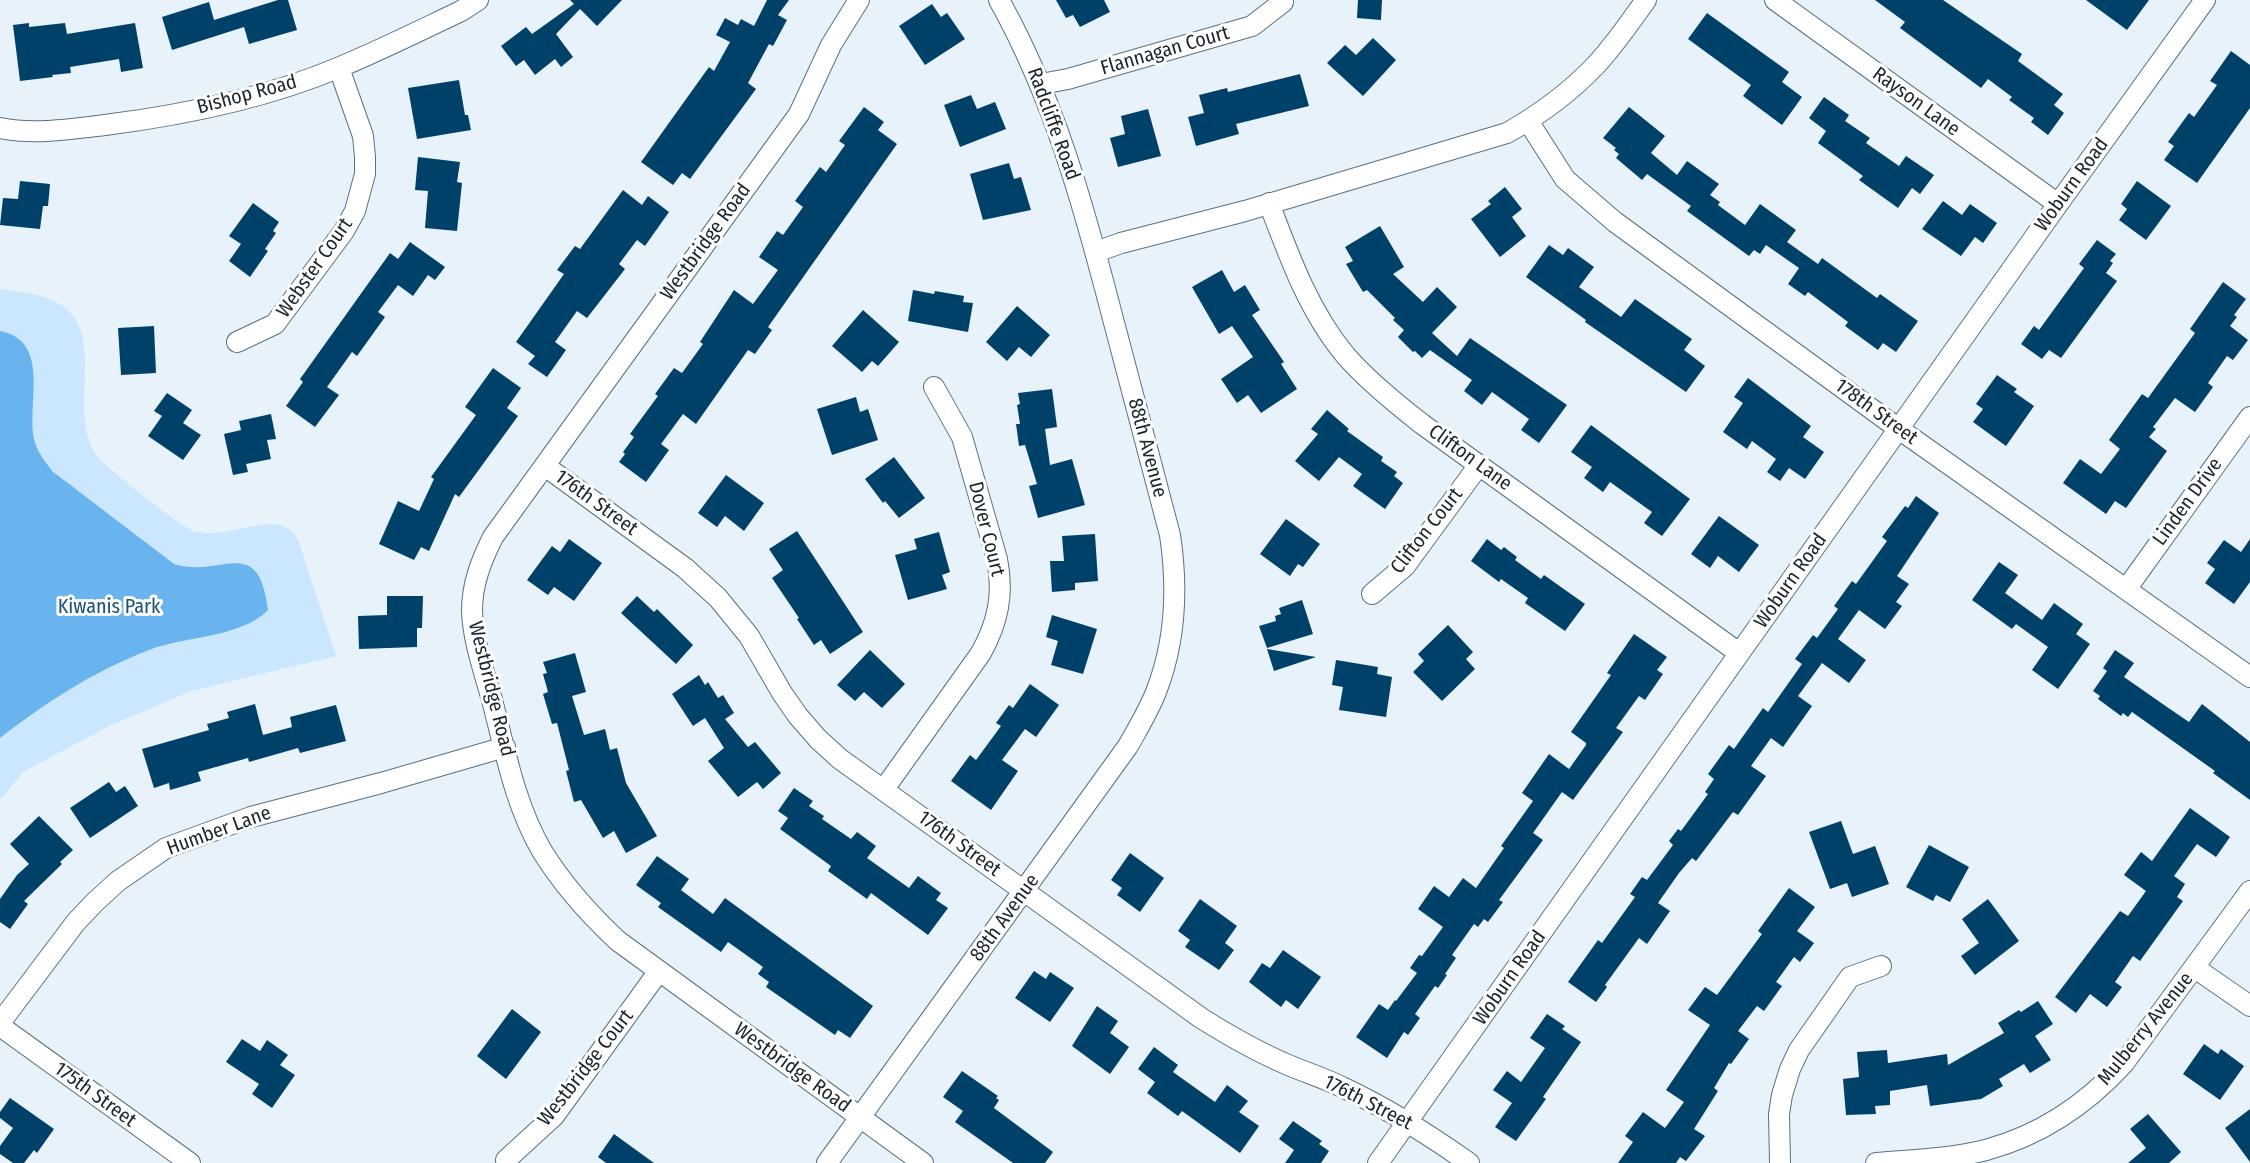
<!DOCTYPE html>
<html>
<head>
<meta charset="utf-8">
<style>
	body { margin:0 }
	canvas { display:block; background:#e8f2fb }
</style>
</head>
<body>
<canvas width="2250" height="1163"></canvas>
<script>
const ctx = document.querySelector('canvas').getContext('2d');
ctx.lineJoin = 'round';
function fillPath(path, color) { ctx.fillStyle = color; ctx.fill(path, 'evenodd'); }
function strokePath(path, color, width, dash) { ctx.strokeStyle = color; ctx.lineWidth = width; ctx.lineCap = dash ? 'butt' : 'round'; ctx.setLineDash(dash || []); ctx.stroke(path); }
function write(font, color, halo, rows, align = 'center') {
  ctx.font = font + ' "Fira Sans Condensed",sans-serif'; ctx.lineWidth = 6; ctx.setLineDash([]); ctx.textBaseline = 'middle'; ctx.strokeStyle = halo; ctx.fillStyle = color; for (const [text, x, y, turn = 0] of rows) {
    ctx.save(); ctx.translate(x, y); ctx.rotate((+turn || 0) * Math.PI / 180); ctx.textAlign = isNaN(turn) ? turn : align; if (halo) ctx.strokeText(text, 0, 0); ctx.fillText(text, 0, 0); ctx.restore();
  }
}
const green = new Path2D(`
	M0,289C16,292 35,293 49,299C116,324 61,417 100,459C111,472 180,526 194,531C223,539 256,520 280,525C288,527 293,533 298,539L336,656L191,691L109,726L23,772L0,800Z`);
const water = new Path2D(`
	M0,331C51,341 27,402 34,439C37,452 45,461 52,471L174,564C222,579 258,532 268,610C241,638 184,636 149,650C94,671 45,703 0,738Z`);
const building = new Path2D(`
	M278,0H288L297,30L249,44L244,27L172,50L162,17L209,2L214,20Z
	M570,0H622L597,26L580,9L556,34L573,57L561,67L555,59L535,75L524,60L516,66L501,46L526,27L532,34L574,4Z
	M767,0H789L778,15L787,20L773,46L769,44L748,83L756,89L690,179L682,173L673,185L641,162L709,67L714,71L730,42L716,35L725,18L738,25L741,19L754,26Z
	M1056,0H1104L1110,12L1080,27L1073,15L1066,18Z
	M1358,0H1382L1381,20L1357,18Z
	M1875,0H1943L2022,54L2018,61L2063,94L2054,105L2064,113L2048,135L2031,122L2034,118L2009,100L2012,97L1988,79L1981,88L1900,28L1905,22Z
	M2086,0H2149L2127,30Z
	M932,4L941,17L947,13L965,39L925,65L899,26Z
	M1707,13L1789,72L1782,82L1802,97L1782,125L1743,96L1751,85L1688,39Z
	M29,23V27L65,23L67,34L135,23L143,68L121,72L119,59L70,67L71,73L52,75L53,77L20,81L13,25Z
	M1373,38L1396,60L1363,96L1327,63L1345,45L1356,55Z
	M2231,51L2250,65V108L2197,183L2164,160L2174,146L2168,142L2189,113L2194,117L2217,85L2210,81Z
	M1300,74L1309,106L1236,124L1239,134L1196,146L1188,117L1204,113L1199,95L1227,88L1228,92Z
	M459,80L465,115H468L471,130L417,139L408,88Z
	M971,95L977,109L995,102L1006,129L960,147L944,105Z
	M1824,97L1849,115L1845,121L1870,138L1866,143L1899,166L1906,156L1934,175L1920,194L1912,188L1898,208L1859,180L1863,176L1818,143L1826,131L1809,118Z
	M864,107L884,122L878,130L897,144L768,327L772,330L755,354L748,350L696,424L683,414L661,444L669,450L646,482L619,462L625,454L623,452L634,437L630,434L658,396L655,394L674,368L682,373L703,344L700,342L734,290L753,304L778,270L759,257L777,231L783,235L803,207L795,201L820,167L826,172L845,145L839,141Z
	M1629,107L1665,136L1651,153L1677,175L1687,161L1719,184L1710,195L1720,202L1718,205L1745,225L1760,204L1796,230L1787,242L1818,264L1822,258L1877,298L1880,294L1918,321L1896,352L1883,343L1878,350L1845,326L1848,322L1808,292L1805,296L1788,284L1799,268L1766,245L1760,254L1754,250L1749,256L1687,211L1691,206L1647,174L1642,180L1616,158L1619,154L1614,150L1616,148L1603,138Z
	M1148,109L1161,156L1118,167L1110,138L1125,134L1121,116Z
	M418,157L460,162L457,182L462,183L457,231L425,228L428,191L415,190Z
	M1009,163L1014,179L1021,177L1031,210L983,220L970,174Z
	M20,181L50,184L48,206H43L40,229L0,225L3,198L18,199Z
	M2137,181L2171,206L2146,240L2119,220L2127,209L2121,204Z
	M1505,187L1522,209L1512,217L1526,236L1500,257L1471,219L1491,204L1488,201Z
	M623,190L642,205L648,196L669,212L645,246L637,240L619,264L625,269L587,318L577,311L555,342L566,350L547,377L528,364L535,356L516,342L564,274L557,270L575,246L580,249Z
	M1943,201L1962,215L1970,204L1997,223L1983,243L1975,237L1961,256L1922,229Z
	M253,203L279,222L273,231L276,233L265,249L268,251L250,277L229,261L241,244L229,236Z
	M1380,226L1404,267L1393,274L1423,302L1437,287L1457,307L1432,333L1457,356L1470,338L1567,405L1539,443L1521,430L1529,419L1492,392L1482,405L1464,391L1472,380L1430,350L1422,358L1415,351L1413,352L1398,337L1404,330L1393,320L1395,318L1367,290L1363,292L1346,264L1353,261L1345,247Z
	M2097,240L2116,254L2110,261L2113,263L2106,273L2117,281L2061,358L2049,350L2042,359L2021,344L2034,326L2039,330L2084,268L2079,264Z
	M410,242L445,267L435,280L428,275L413,296L398,285L378,312L385,317L357,356L352,352L327,387L339,395L315,427L286,406L303,382L300,379L390,253L398,259Z
	M1549,245L1563,255L1568,248L1594,267L1579,287L1621,317L1635,299L1692,339L1684,350L1705,366L1686,392L1585,322L1586,320L1526,277Z
	M1222,270L1234,292L1245,285L1260,310L1252,315L1284,362L1281,364L1297,389L1261,413L1248,395L1237,403L1221,379L1253,357L1232,326L1219,334L1192,287Z
	M2223,282L2246,299L2234,315L2237,317L2230,326L2248,340L2233,360L2227,356L2208,383L2213,387L2195,412L2175,398L2153,427L2156,429L2149,437L2167,451L2126,508L2115,501L2106,514L2063,483L2080,459L2101,474L2120,449L2109,440L2142,394L2148,398L2195,333L2190,329Z
	M913,290L934,294L935,291L964,296L963,302L973,303L968,332L908,321Z
	M1017,306L1050,335L1031,357L1019,347L1007,361L986,342Z
	M863,310L899,342L878,366L872,361L862,372L832,346Z
	M154,326L156,373L121,375L118,328Z
	M493,368L521,388L507,408L518,416L459,497L455,494L429,551L421,547L414,560L379,544L398,501L419,511L434,479L431,477L476,415L465,407Z
	M1997,375L2017,389L2014,392L2034,406L2006,446L1973,422L1983,409L1976,404Z
	M1748,378L1811,426L1803,437L1824,452L1805,479L1789,468L1780,481L1767,472L1776,459L1752,441L1747,449L1723,432L1743,403L1734,397Z
	M1052,389L1057,427L1045,429L1050,465L1072,459L1085,505L1038,518L1029,486L1037,484L1025,445L1019,446L1016,424H1020L1017,405L1020,404L1018,393Z
	M167,393L192,410L183,423L201,435L183,460L148,436L162,416L154,411Z
	M856,397L860,412L868,409L878,440L832,455L817,409Z
	M1327,410L1349,429L1347,431L1383,457L1381,461L1397,472L1394,476L1403,483L1385,509L1353,486L1362,474L1339,457L1319,481L1295,461L1318,434L1311,429Z
	M271,414L276,439L267,440L271,459L246,464L248,472L233,475L224,434L241,430L239,421Z
	M1591,425L1690,499L1662,536L1644,523L1652,512L1610,482L1603,492L1584,478L1592,467L1571,452Z
	M894,457L925,498L899,518L885,501L883,503L865,479Z
	M726,475L764,503L744,531L725,516L717,527L698,513Z
	M1916,496L1939,513L1897,576L1909,584L1896,602L1902,606L1885,629L1859,610L1838,639L1866,660L1849,683L1822,663L1798,696L1812,706L1783,747L1771,738L1751,766L1766,776L1738,815L1733,812L1696,861L1692,858L1679,873L1658,903L1670,911L1647,944L1639,938L1605,985L1607,987L1596,1002L1568,982L1598,940L1602,943L1635,897L1630,894L1642,877L1647,880L1673,845L1669,841L1678,829L1681,831L1708,794L1705,792L1714,779L1708,774L1729,745L1734,749L1763,708L1768,712L1802,664L1795,659L1813,635L1817,638L1838,609L1834,606L1852,581L1856,584L1887,541L1882,537L1905,506L1908,508Z
	M1719,516L1759,545L1739,572L1718,556L1710,568L1691,554Z
	M1286,519L1320,544L1303,567L1298,564L1290,576L1260,554Z
	M797,531L863,632L830,654L821,640L814,645L797,619L799,618L772,578L783,570L769,549Z
	M939,532L950,572L942,575L947,589L908,600L895,555L917,549L914,539Z
	M1095,534L1098,581L1075,583V590L1052,592L1050,561H1064L1062,536Z
	M569,539L602,563L574,601L554,587L548,595L527,580L552,546L560,552Z
	M1487,539L1501,550L1504,547L1517,557L1515,560L1541,579L1544,575L1585,604L1565,631L1525,603L1528,598L1501,579L1499,582L1471,561Z
	M2250,539V582L2234,604L2205,583L2215,569L2207,563L2224,540L2241,552Z
	M1999,562L2018,575L2005,593L2042,620L2054,603L2083,624L2076,634L2090,644L2058,689L2032,670L2048,647L2016,624L2012,629L1972,600Z
	M387,596H423L422,628H417V647L359,649L358,616L387,615Z
	M637,596L654,612L657,609L693,645L676,664L621,613Z
	M1302,600L1313,634L1267,648L1259,626L1276,621L1275,616L1281,614L1279,608Z
	M1052,615L1097,629L1083,674L1051,665L1058,641L1046,637Z
	M1448,625L1473,652L1466,659L1475,669L1442,701L1413,672L1424,661L1418,654Z
	M1634,634L1667,657L1657,670L1663,674L1645,700L1639,696L1616,728L1623,732L1573,800L1562,792L1533,833L1543,840L1499,900L1503,902L1488,922L1484,919L1478,927L1474,924L1452,955L1456,958L1445,974L1447,975L1438,988L1435,986L1415,1014L1420,1018L1408,1035L1404,1032L1387,1058L1356,1037L1379,1004L1388,1010L1395,1000L1396,1001L1417,973L1410,968L1419,955L1422,956L1443,927L1418,909L1434,886L1449,897L1463,878L1476,888L1504,848L1501,846L1533,801L1522,793L1549,754L1569,769L1586,745V743L1571,732L1611,675L1607,673Z
	M1267,649L1316,657L1274,671Z
	M870,650L905,684L882,708L864,692L855,701L837,685Z
	M2115,650L2134,663L2124,677L2167,707L2189,722L2202,704L2250,742V800L2213,773L2215,771L2132,712L2128,717L2123,713L2121,716L2098,699L2100,696L2093,691L2107,671L2103,668Z
	M575,653L586,692L572,696L584,735L605,729L610,750L617,748L626,783L657,836L626,853L614,831L603,838L581,800L574,802L566,771L569,770L557,723L552,724L543,694L548,692L543,674L547,673L543,662Z
	M1336,660L1378,667L1377,674L1392,677L1386,717L1339,710L1343,687L1332,685Z
	M699,675L705,685L708,682L718,698L723,695L734,713L725,719L748,747L755,742L781,773L763,789L757,782L738,797L708,761L724,748L705,718L693,726L672,694Z
	M1030,684L1059,705L1036,737L1025,729L1002,760L1018,771L991,810L951,781L970,755L976,760L1001,726L996,723L1009,705L1013,708Z
	M255,704L263,735L292,727L290,717L336,705L346,741L300,753L298,748L249,762L248,758L198,772L201,781L170,790L169,783L154,788L142,749L209,730L207,724L229,718L227,712Z
	M109,782L116,792L125,786L138,806L90,838L70,808Z
	M794,788L813,801L809,806L824,816L822,819L851,839L857,832L876,846L867,858L909,888L918,876L941,893L936,900L948,908L928,935L871,893L867,899L828,871L831,866L780,829L788,818L778,811Z
	M2190,808L2230,837L2216,857L2197,844L2174,876L2185,884L2177,897L2183,901L2140,961L2133,956L2115,982L2122,987L2107,1007L2090,994L2076,1013L2055,997L2120,911L2128,916L2146,891L2124,875L2141,852L2152,861Z
	M39,816L73,850L60,862L62,864L24,901L28,904L10,929L0,922V899L17,875L29,864L10,844Z
	M1841,821L1853,854L1875,846L1889,884L1852,897L1847,883L1830,889L1809,832Z
	M1929,845L1969,867L1950,902L1936,895L1933,901L1906,887Z
	M1130,853L1164,878L1140,912L1117,895L1122,888L1111,880Z
	M657,856L689,879L681,890L713,914L725,898L873,1006L850,1038L838,1030L835,1035L766,987L769,982L758,974L763,967L728,942L721,952L658,907L661,903L636,885Z
	M1789,888L1815,907L1797,931L1814,943L1800,962L1794,957L1776,982L1782,986L1764,1011L1757,1006L1738,1031L1749,1039L1731,1064L1729,1063L1714,1088L1718,1091L1694,1129L1705,1136L1686,1161L1680,1157L1676,1163H1618L1633,1142L1625,1136L1643,1112L1665,1128L1684,1102L1666,1090L1710,1025L1688,1010L1705,987L1717,995L1762,934L1758,931Z
	M1200,899L1237,926L1225,943L1234,950L1219,970L1185,947L1190,940L1178,931Z
	M1988,899L2019,941L1975,975L1961,956L1979,943L1962,919Z
	M1283,950L1321,977L1298,1009L1286,1000L1281,1007L1249,982L1262,963L1270,968Z
	M1034,971L1046,979L1050,972L1074,988L1050,1022L1015,998Z
	M2038,1001L2053,1024L2035,1036L2051,1060L2030,1073L2024,1064L1999,1079L2003,1086L1981,1099L1930,1106L1927,1085L1890,1091V1105L1875,1106L1876,1114L1846,1115L1843,1079L1859,1077L1857,1052L1887,1050L1888,1063L1947,1054L1948,1065L2004,1033L1998,1023L2019,1010L2021,1012Z
	M1097,1006L1118,1021L1110,1033L1129,1047L1110,1074L1072,1046Z
	M512,1009L541,1032L506,1079L477,1056Z
	M1547,1014L1565,1026L1562,1029L1581,1042L1543,1097L1546,1099L1516,1141L1495,1127L1512,1103L1493,1090L1507,1071L1521,1082L1545,1048L1530,1038Z
	M242,1039L260,1051L267,1040L288,1055L280,1065L295,1075L272,1108L252,1094L259,1084L226,1062Z
	M2204,1044L2218,1054L2221,1049L2244,1066L2220,1100L2183,1074Z
	M1154,1047L1178,1065L1173,1072L1215,1102L1227,1085L1248,1101L1239,1112L1259,1126L1240,1153L1182,1111L1178,1116L1147,1093L1155,1082L1138,1069Z
	M962,1071L998,1096L996,1098L999,1100L994,1108L1053,1152L1045,1163H1013L955,1122L963,1111L943,1097Z
	M10,1098L54,1129L37,1153L34,1150L24,1163H13L0,1154V1146L13,1128L0,1118V1112Z
	M2250,1109V1162L2225,1128Z
	M2148,1114L2181,1152L2169,1163H2128L2146,1148L2130,1129Z
	M1293,1121L1322,1141L1319,1144L1329,1151L1321,1163H1285L1294,1150L1279,1139Z
	M614,1134L654,1163H606L598,1157Z`);
const minor = new Path2D(`
	M859,0L831,45L799,114L493,537C481,561 472,584 472,611C473,641 484,671 492,700C505,750 515,805 542,851C563,885 589,914 618,941L923,1163
	M1775,0L2058,204
	M1041,84L1068,79L1252,26L1283,2
	M1528,121L1565,179L1615,222L1899,429L2250,677
	M0,128C33,135 72,129 105,125C184,115 267,98 340,67C381,50 421,30 461,11L478,0
	M1269,203C1289,256 1309,312 1346,356C1368,381 1395,403 1422,424L1739,653
	M1096,252L1121,243L1245,211L1507,133C1539,115 1570,92 1595,66C1614,46 1630,22 1646,0
	M237,342L275,324L344,231L355,211L365,174V157L363,136L339,68
	M545,466L685,568L718,598L749,636L782,693L798,716L818,739L840,759L1201,1018C1228,1035 1256,1051 1286,1064C1304,1072 1324,1078 1342,1087C1387,1108 1428,1134 1469,1163
	M2127,588L2250,417
	M1372,594L1405,566L1479,465
	M884,789L981,653C998,622 1004,594 997,559L962,437L934,387
	M2195,968L2250,1006
	M0,1023L76,922L95,902L118,881L166,848L251,817L381,783L505,747
	M0,1026L190,1163
	M506,1160L554,1116L659,971
	M827,1163L1128,746C1138,728 1149,710 1156,692C1176,641 1178,588 1170,535C1151,462 1131,389 1112,315C1084,207 1054,98 999,0
	M1378,1163L2058,204L2205,0
	M1780,1163L1779,1114L1782,1095L1790,1069L1799,1050L1850,977L1881,966
	M1876,1163C1912,1160 1951,1159 1986,1150C2041,1135 2085,1106 2124,1063L2250,891`);
const streetNames = [
	["Flannagan Court",1165,51,-16],
	["Bishop Road",247,95,-15],
	["Rayson Lane",1916,102,36],
	["Radcliffe Road",1053,124,70],
	["Woburn Road",2072,185,-54],
	["Westbridge Road",706,242,-54],
	["Webster Court",315,268,-55],
	["178th Street",1876,412,36],
	["88th Avenue",1147,448,75],
	["Clifton Lane",1470,458,36],
	["Linden Drive",2188,502,-54],
	["176th Street",596,503,36],
	["Dover Court",986,529,76],
	["Clifton Court",1427,531,-52],
	["Woburn Road",1791,581,-55],
	["Westbridge Road",491,689,76],
	["Humber Lane",219,831,-20],
	["176th Street",959,844,36],
	["88th Avenue",1005,918,-54],
	["Woburn Road",1510,978,-55],
	["Mulberry Avenue",2146,1029,-51],
	["Westbridge Court",586,1068,-52],
	["Westbridge Road",792,1068,36],
	["175th Street",95,1095,36],
	["176th Street",1368,1103,27]
];
const parkNames = [
	["Kiwanis Park",109,607]
];
fillPath(green, '#cae7ff');
fillPath(water, '#69b4ef');
fillPath(building, '#004169');
strokePath(minor, '#597185', 22);
strokePath(minor, '#fff', 20);
write('20px', '#1b252e', '#fefefe', streetNames);
write('20px', '#1a5177', '#fefefe', parkNames);
</script>
</body>
</html>
